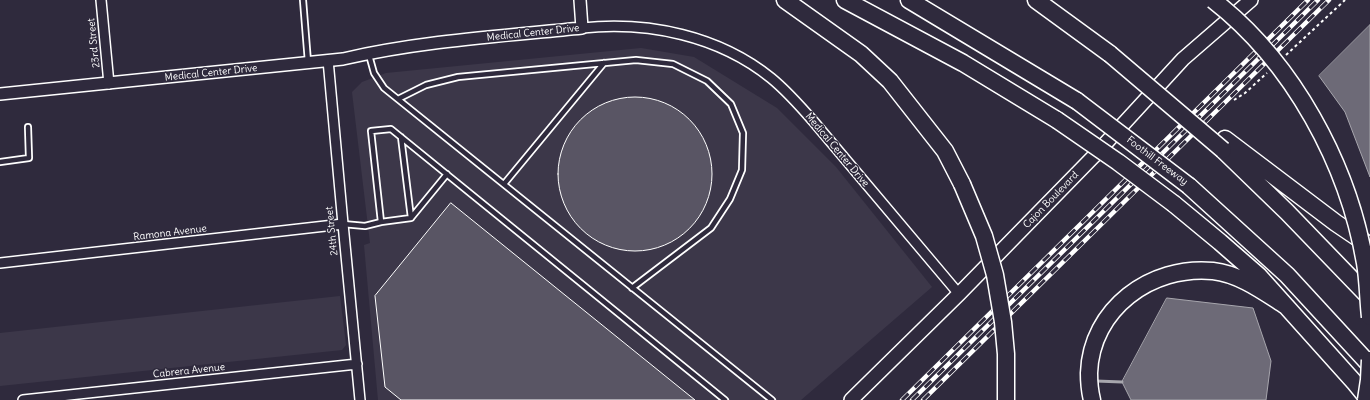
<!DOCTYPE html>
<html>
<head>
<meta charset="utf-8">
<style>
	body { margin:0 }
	canvas { display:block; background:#2f2a3d }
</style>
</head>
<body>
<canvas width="1370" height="400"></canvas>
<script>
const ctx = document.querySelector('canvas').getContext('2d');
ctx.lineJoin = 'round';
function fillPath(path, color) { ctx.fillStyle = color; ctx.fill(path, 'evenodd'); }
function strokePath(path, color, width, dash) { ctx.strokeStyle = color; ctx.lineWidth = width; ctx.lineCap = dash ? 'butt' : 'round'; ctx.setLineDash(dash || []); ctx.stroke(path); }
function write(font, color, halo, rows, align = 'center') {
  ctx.font = font + ' Delius,sans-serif'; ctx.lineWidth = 3; ctx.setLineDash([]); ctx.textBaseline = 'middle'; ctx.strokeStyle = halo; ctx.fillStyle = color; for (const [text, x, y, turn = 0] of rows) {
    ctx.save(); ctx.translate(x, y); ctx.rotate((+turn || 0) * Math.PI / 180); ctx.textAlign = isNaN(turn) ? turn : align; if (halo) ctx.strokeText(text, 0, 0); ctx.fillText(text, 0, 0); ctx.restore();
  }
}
const built = new Path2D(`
	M641,48L694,57L777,108L836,167L932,287L801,400H378L364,245L370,243L352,92L362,82L386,73Z
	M340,296L346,345L342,350L0,386V333Z`);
const water = new Path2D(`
	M1370,25V177L1345,112L1319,76Z
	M1167,298L1253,308L1271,361L1266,400H1131L1122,382Z`);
const stream = new Path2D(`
	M1096,381L1122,382`);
const building = new Path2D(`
	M558 174a77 77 0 1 1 154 0a77 77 0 1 1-154 0Z
	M451,203L695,400H401L385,387L375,296Z`);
const path = new Path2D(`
	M1286,55L1345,0
	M1234,100L1245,93L1267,73`);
const service = new Path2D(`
	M303,0L308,62
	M369,55L374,73L384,88L772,400
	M398,99L426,85L458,77L636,60L673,64L707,81L731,104L743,133L742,170L730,199L711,228L632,288
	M401,137L411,218
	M0,162L29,158L28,127
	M504,184L604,63
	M381,222L411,218L447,174
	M343,224L365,226L381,222L371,131L391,129L725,400`);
const minor = new Path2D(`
	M101,0L109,84
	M582,28C649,21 719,36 771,78C787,91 801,107 814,122L959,294
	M328,60L343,224L360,400
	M0,263L343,224
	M23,400L357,364`);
const tertiary = new Path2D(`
	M0,94L343,59C421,41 503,36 582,28L580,0`);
const secondary = new Path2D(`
	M851,400L959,294L1093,157L1183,59L1251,0`);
const motorway = new Path2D(`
	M785,0L861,54L890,81L945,151L962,184
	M845,0L963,63L1057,120
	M909,0L1077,101
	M1036,0L1110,54
	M1225,139L1336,223L1370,246
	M1223,150L1287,212L1370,298
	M1189,186L1287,275L1370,365
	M1174,204L1220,242L1259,276L1355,383L1369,400
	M1092,400C1090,392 1089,382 1089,373C1091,309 1151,265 1213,271C1240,274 1264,292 1286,306`);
const rail = new Path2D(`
	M902,400L1308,0
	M912,400L1318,0
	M923,400L1329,0`);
const motorwayBridge = new Path2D(`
	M1213,0C1293,62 1348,164 1365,263C1368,280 1368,299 1370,317
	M1110,54L1223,150
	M1077,101L1189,186
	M1057,120L1118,162L1174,204
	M962,184L984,236L995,275L1003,322L1006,354V400
	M1366,400L1369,380L1370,360`);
const streetNames = [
	["Medical Center Drive",533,33,-6],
	["23rd Street",94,43,-96],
	["Medical Center Drive",211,73,-6],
	["Medical Center Drive",837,150,50],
	["Foothill Freeway",1157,161,37],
	["Cajon Boulevard",1051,200,-46],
	["24th Street",332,231,-96],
	["Ramona Avenue",170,233,-7],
	["Cabrera Avenue",189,371,-6]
];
fillPath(built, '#3c3749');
fillPath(water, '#6d6a77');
strokePath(water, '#a7a6ad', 1);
strokePath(stream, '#a7a6ad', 3);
fillPath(building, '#595564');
strokePath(building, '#fff', 1);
strokePath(service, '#fff', 8);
strokePath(minor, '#fff', 12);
strokePath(tertiary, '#fff', 14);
strokePath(secondary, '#fff', 16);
strokePath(motorway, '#fff', 19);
strokePath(path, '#fff', 2, [3, 3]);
strokePath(service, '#2f2a3d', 4.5);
strokePath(minor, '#2f2a3d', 9);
strokePath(tertiary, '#2f2a3d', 11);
strokePath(secondary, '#2f2a3d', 13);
strokePath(motorway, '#2f2a3d', 16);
strokePath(rail, '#fff', 4.5);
strokePath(rail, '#2f2a3d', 3, [9]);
strokePath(motorwayBridge, '#fff', 19, []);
strokePath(motorwayBridge, '#2f2a3d', 16);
write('10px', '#fff', '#2f2a3d', streetNames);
</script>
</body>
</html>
